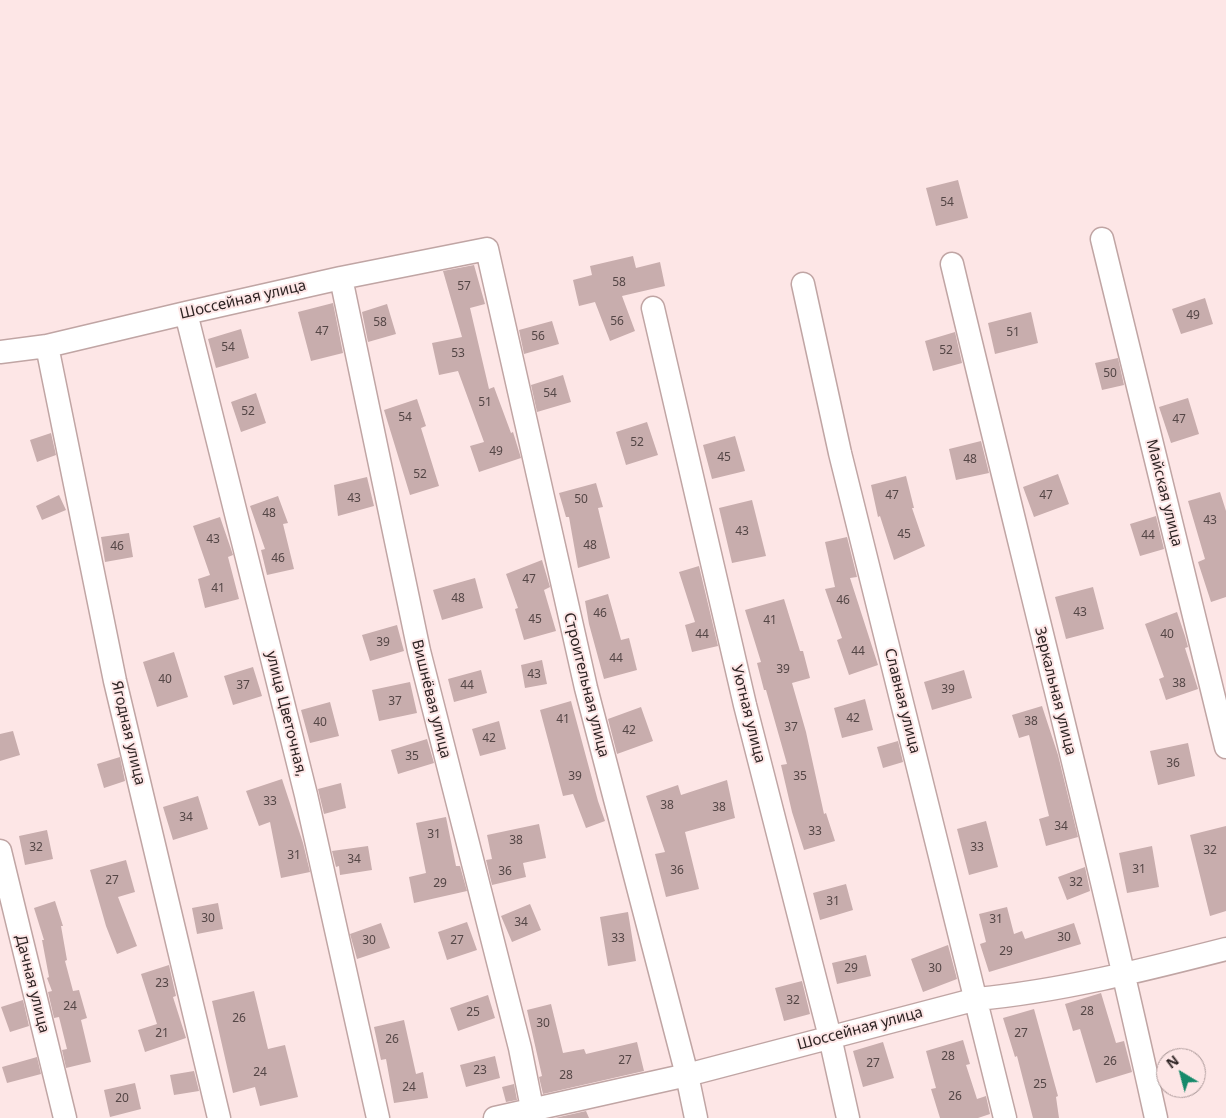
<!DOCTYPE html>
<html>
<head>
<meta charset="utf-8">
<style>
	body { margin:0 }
	#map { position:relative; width:1226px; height:1118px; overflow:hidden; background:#fde6e6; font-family:"Noto Sans",sans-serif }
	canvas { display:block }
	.north { position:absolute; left:1156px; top:1048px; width:50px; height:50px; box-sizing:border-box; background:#fde6e6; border:1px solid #aa9898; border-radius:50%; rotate:323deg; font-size:14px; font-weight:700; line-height:20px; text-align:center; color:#2e2424 }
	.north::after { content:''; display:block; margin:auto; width:18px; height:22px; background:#168a6b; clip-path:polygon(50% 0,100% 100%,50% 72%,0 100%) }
</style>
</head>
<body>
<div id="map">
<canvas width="1226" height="1118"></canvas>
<div class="north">N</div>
</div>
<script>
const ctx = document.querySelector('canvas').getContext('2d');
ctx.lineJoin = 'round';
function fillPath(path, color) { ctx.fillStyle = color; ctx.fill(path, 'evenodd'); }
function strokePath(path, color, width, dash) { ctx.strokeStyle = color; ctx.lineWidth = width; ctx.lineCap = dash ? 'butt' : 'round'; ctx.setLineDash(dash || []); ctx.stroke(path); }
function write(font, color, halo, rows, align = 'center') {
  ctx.font = font + ' "Noto Sans",sans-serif'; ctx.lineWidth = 4; ctx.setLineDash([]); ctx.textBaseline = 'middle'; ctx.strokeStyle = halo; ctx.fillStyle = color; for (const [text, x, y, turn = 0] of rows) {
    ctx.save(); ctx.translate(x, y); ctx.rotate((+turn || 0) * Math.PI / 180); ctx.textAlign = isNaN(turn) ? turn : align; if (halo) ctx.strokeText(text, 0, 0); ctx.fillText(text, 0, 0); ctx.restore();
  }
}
const building = new Path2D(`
	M958,180L968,218L936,226L926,188Z
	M633,256L636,268L660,262L665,286L622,296L635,331L610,341L595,302L579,306L573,280L592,275L590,266Z
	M474,265L485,304L470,308L489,389L494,387L511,433L513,432L521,458L479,472L470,446L484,442L458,371L439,375L432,343L462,337L443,271Z
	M1205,298L1213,324L1181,334L1172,309Z
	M333,303L343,353L311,361L298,312Z
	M387,304L396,334L368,342L362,312Z
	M1031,312L1038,343L995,354L988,323Z
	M552,321L559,344L524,354L519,330Z
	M241,329L249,358L216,368L208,339Z
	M955,332L962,363L933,371L925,341Z
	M1118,358L1124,385L1102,390L1095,363Z
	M563,375L571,402L537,412L531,385Z
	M256,393L266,423L241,432L231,402Z
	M1188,398L1199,434L1171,443L1159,407Z
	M417,399L426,426L421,428L439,486L410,495L384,410Z
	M647,422L658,455L626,465L616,432Z
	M51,433L56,455L37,462L30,440Z
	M735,436L745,471L712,479L703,445Z
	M981,441L989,473L956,480L949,449Z
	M1058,474L1069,504L1034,517L1023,487Z
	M906,476L914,508H912L925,546L894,560L880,516L878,517L871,485Z
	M367,477L374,506L338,516L334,485Z
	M596,483L603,507L598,508L610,558L578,568L569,517H566L559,493Z
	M1220,492L1226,511V597L1211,602L1198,562L1205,559L1188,501Z
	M59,495L66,510L42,520L36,506Z
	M278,496L288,523L283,524L294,569L267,575L261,550L265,549L250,506Z
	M752,500L766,556L732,563L719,508Z
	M1156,516L1164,549L1140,556L1130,524Z
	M220,517L233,555L228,557L239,599L205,608L198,579L210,575L193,526Z
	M129,533L133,557L105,562L101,537Z
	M847,537L857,577L850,578L878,665L849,675L837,640L842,638L825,589L835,587L825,542Z
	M542,560L550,587L544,590L556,631L524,640L515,609L518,608L506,574Z
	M699,566L718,646L692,652L685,625L695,622L679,572Z
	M475,578L483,608L442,620L433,590Z
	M1093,587L1104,629L1066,639L1055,597Z
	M608,594L621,640L629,638L637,670L604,679L589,624L585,601Z
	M784,599L800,651H803L810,678L792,683L806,732L824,814L826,813L835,841L804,850L792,812L781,765L787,764L766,690H764L757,663L761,662L745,610Z
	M1177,612L1185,636L1188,647L1185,648L1198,689L1166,700L1159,679L1164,677L1145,624Z
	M397,625L404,651L370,661L362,635Z
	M174,652L188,697L157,707L143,662Z
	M542,660L547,684L525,688L521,665Z
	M253,667L262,696L233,705L224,676Z
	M481,670L487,693L454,702L448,679Z
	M964,670L972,698L932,710L924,682Z
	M410,682L417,713L379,721L372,690Z
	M865,699L873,730L842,738L834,708Z
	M571,701L598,801L605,821L586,828L573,794L563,796L540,710Z
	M330,702L339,736L310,743L301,710Z
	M1042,706L1058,755L1078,837L1046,846L1039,819L1049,816L1029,735L1019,738L1012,715Z
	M641,707L653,741L617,754L608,719Z
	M499,721L506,749L480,756L472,729Z
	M13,731L20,755L0,761V734Z
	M427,739L434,763L398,774L391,750Z
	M898,741L903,762L883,768L877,747Z
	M1188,743L1195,776L1158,785L1150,751Z
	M120,757L125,781L104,788L97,764Z
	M282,779L303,843L310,872L281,878L270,822L259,826L246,791Z
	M727,780L735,818L685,832L699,889L666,897L655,854L665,852L646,796L678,785L681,795Z
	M341,783L346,808L324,814L318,789Z
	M198,796L208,829L173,840L163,807Z
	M446,817L456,866H460L467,891L414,903L409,877L426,873L416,823Z
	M986,821L998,867L969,875L957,829Z
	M539,824L546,858L523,863L526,877L492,885L486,860L492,859L487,835Z
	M1226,826V911L1210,916L1190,835Z
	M47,830L53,859L25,865L19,836Z
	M368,846L372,870L340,875L339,866L336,867L332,851Z
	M1152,846L1159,887L1127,893L1119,853Z
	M126,860L135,892L118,897L137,946L117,954L106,926L90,870Z
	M1085,867L1090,891L1067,900L1058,877Z
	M846,884L853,910L820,920L813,893Z
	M55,901L63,926H61L67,960L65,961L73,991L79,990L87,1018L81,1020L91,1062L66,1068L62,1050L67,1049L59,1017L54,1018L48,992L52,991L47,978L49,977L42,940H44L34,908Z
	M218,903L223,929L197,934L192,908Z
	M530,904L541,930L512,942L501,916Z
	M1007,907L1014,934L1022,931L1025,939L1074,923L1081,944L989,972L980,944L986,942L979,914Z
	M628,912L636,961L608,966L600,917Z
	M467,922L477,950L447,960L438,932Z
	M381,923L390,948L357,959L350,934Z
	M948,945L957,979L923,992L911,959Z
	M866,955L871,976L837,984L832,963Z
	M169,965L176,996L173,997L186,1038L145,1052L138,1030L157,1024L141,974Z
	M802,981L810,1014L784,1021L775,988Z
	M254,991L268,1049L285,1045L298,1097L260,1106L255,1087L233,1093L212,1001Z
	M1101,993L1116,1043L1124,1041L1132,1072L1096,1083L1080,1029L1073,1031L1065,1004Z
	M488,995L495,1018L458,1031L450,1008Z
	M23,1000L29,1026L10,1032L1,1007Z
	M551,1004L563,1053L584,1049L586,1054L637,1042L644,1071L543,1094L539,1077L542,1076L527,1010Z
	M1034,1009L1058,1096L1056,1097L1059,1118H1033L1017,1056L1015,1057L1003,1018Z
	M404,1020L416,1074L423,1072L428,1098L394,1103L386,1059L381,1060L374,1027Z
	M963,1040L970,1064L966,1065L977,1099L986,1096L990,1114L978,1118H940L931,1089L936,1088L926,1051Z
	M883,1042L894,1078L863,1087L853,1051Z
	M495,1056L500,1078L466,1087L460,1065Z
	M37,1057L41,1074L7,1083L2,1067Z
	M194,1071L199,1091L174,1095L170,1075Z
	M135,1083L141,1109L110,1117L104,1090Z
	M514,1084L517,1100L506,1102L502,1087Z
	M586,1111L589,1118H555Z`);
const street = new Path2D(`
	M1102,239L1226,747
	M952,264C1020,549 1093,832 1156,1118
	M341,278L419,651L520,1048L534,1118
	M803,284L840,453L1005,1118
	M653,308L745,705L830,1037L848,1118
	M186,313L306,795L378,1118
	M47,346L115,681L219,1118
	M0,352L47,346L186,313L341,278L487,249L586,688L687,1075L696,1118
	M0,851L65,1118
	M495,1118L687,1075L977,999C1061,991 1144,970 1226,949`);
const numberNames = [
	["54",947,203],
	["58",619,283],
	["57",464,287],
	["49",1193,316],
	["56",617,322],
	["58",380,323],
	["47",322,332],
	["51",1013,333],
	["56",538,337],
	["54",228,348],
	["52",946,351],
	["53",458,354],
	["50",1110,374],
	["54",550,394],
	["51",485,403],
	["52",248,412],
	["54",405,418],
	["47",1179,420],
	["52",637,443],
	["49",496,452],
	["45",724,458],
	["48",970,460],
	["52",420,475],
	["47",892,496],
	["47",1046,496],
	["43",354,499],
	["50",581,500],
	["48",269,514],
	["43",1210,521],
	["43",742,532],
	["45",904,535],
	["44",1148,536],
	["43",213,540],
	["48",590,546],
	["46",117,547],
	["46",278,559],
	["47",529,580],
	["41",218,589],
	["48",458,599],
	["46",843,601],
	["43",1080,613],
	["46",600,614],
	["45",535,620],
	["41",770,621],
	["44",702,635],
	["40",1167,635],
	["39",383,643],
	["44",858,652],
	["44",616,659],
	["39",783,670],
	["43",534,675],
	["40",165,680],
	["38",1179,684],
	["37",243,686],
	["44",467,686],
	["39",948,690],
	["37",395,702],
	["42",853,719],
	["41",563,720],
	["38",1031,722],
	["40",320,723],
	["37",791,728],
	["42",629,731],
	["42",489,739],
	["35",412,757],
	["36",1173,764],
	["39",575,777],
	["35",800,777],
	["33",270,802],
	["38",667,806],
	["38",719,808],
	["34",186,818],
	["34",1061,827],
	["33",815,832],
	["31",434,835],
	["38",516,841],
	["32",36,848],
	["33",977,848],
	["32",1210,851],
	["31",294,856],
	["34",354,860],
	["31",1139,870],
	["36",677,871],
	["36",505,872],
	["27",112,881],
	["32",1076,883],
	["29",440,884],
	["31",833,902],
	["30",208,919],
	["31",996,920],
	["34",521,923],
	["30",1064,938],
	["33",618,939],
	["30",369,941],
	["27",457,941],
	["29",1006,952],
	["29",851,969],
	["30",935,969],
	["23",162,984],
	["32",793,1001],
	["24",70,1007],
	["28",1087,1012],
	["25",473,1013],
	["26",239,1019],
	["30",543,1024],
	["21",162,1034],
	["27",1021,1034],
	["26",392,1040],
	["28",948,1057],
	["27",625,1061],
	["26",1110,1062],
	["27",873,1064],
	["23",480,1071],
	["24",260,1073],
	["28",566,1076],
	["25",1040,1085],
	["24",409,1088],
	["26",955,1097],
	["20",122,1099]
];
const streetNames = [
	["Шоссейная улица",243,300,-13],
	["Майская улица",1164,493,76],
	["Строительная улица",586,685,76],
	["Зеркальная улица",1055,691,76],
	["Вишнёвая улица",431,699,76],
	["Славная улица",902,701,76],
	["улица Цветочная,",286,714,76],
	["Уютная улица",748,714,76],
	["Ягодная улица",128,733,77],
	["Дачная улица",32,984,76],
	["Шоссейная улица",860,1029,-15]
];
fillPath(building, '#c8adad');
strokePath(street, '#c0a5a4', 25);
strokePath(street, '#fff', 22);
write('12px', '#544646', null, numberNames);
write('15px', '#2e2424', '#fde6e6', streetNames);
</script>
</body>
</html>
